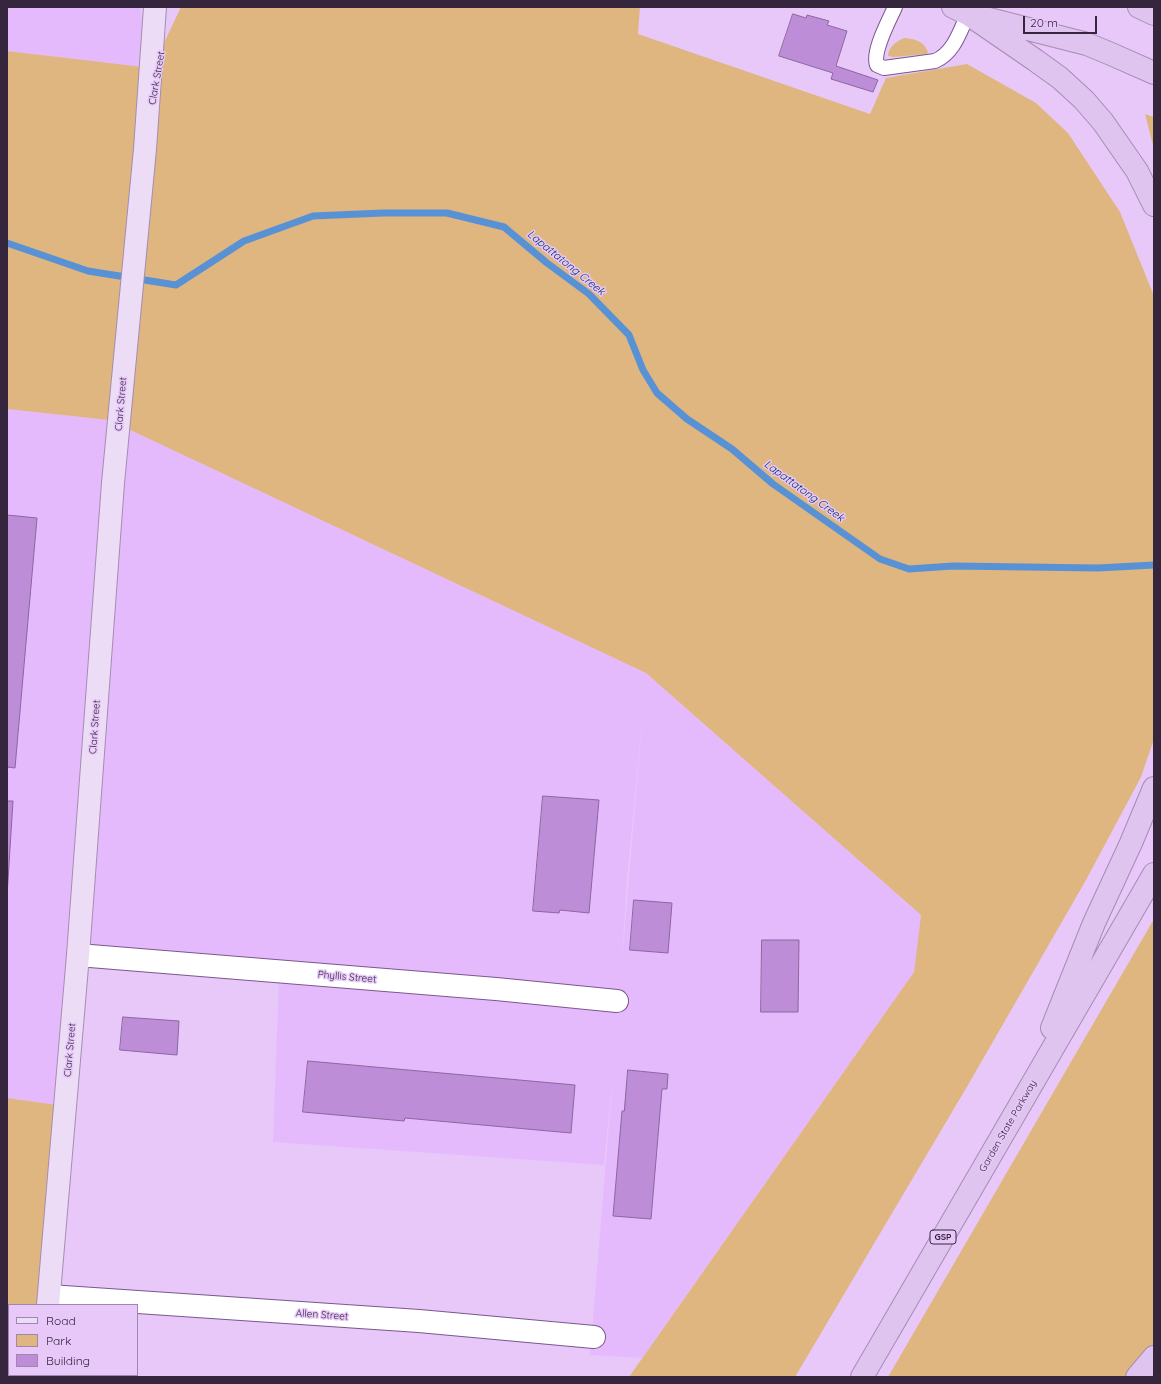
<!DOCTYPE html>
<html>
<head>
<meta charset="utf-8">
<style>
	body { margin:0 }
	#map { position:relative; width:1161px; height:1384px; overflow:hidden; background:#e7c8f9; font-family:Quicksand,sans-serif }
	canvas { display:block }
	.frame { position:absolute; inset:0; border:8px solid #35263d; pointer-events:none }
	.legend { position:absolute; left:8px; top:1304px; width:130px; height:72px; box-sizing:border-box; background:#e7c8f9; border:1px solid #a087ae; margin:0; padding:5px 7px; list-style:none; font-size:12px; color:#35263d }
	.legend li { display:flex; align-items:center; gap:8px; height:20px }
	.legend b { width:20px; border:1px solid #a087ae }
	.scale { position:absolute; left:1023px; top:16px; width:74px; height:18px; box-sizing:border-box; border:2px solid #35263d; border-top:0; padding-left:5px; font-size:12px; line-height:14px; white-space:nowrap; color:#35263d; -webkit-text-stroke:3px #e7c8f9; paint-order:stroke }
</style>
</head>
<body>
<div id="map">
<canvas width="1161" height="1384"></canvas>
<div class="frame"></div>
<ul class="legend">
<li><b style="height:5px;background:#ecdcf6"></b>Road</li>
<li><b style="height:11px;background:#dfb680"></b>Park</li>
<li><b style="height:11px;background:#bd8dd8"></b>Building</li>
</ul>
<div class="scale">20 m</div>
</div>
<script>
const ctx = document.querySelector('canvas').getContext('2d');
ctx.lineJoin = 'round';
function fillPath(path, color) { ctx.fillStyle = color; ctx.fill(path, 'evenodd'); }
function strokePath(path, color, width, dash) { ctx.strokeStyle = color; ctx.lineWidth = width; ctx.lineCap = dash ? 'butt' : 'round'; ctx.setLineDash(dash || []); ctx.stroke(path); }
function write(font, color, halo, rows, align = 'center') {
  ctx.font = font + ' Quicksand,sans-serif'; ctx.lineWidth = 3; ctx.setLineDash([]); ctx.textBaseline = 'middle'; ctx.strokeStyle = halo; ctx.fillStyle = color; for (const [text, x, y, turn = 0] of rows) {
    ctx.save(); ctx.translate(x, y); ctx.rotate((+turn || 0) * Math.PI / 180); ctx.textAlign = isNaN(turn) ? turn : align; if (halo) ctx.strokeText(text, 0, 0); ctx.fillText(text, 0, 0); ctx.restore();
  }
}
const built = new Path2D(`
	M7,7H140L152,68L7,51Z
	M7,409L109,420L646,673L921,915L914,972L642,1358L590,1355L613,1075L604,1165L273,1142L279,976L80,954L65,1106L7,1098ZM642,722V723L622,959L627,879Z`);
const green = new Path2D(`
	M181,7H640L638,34L870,114L886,78L967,64L1036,103L1068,133L1120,212L1154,296V739L1141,777L1086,880L968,1085L795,1377H629L914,972L921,915L646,673L109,420L7,409V51L152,68Z
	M904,38C915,39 925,41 928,53L926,54L894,57L888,56C889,46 896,42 904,38Z
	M1145,114L1154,117V149Z
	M1154,919V1377H888Z
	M7,1098L65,1106L42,1305H9V1308L7,1307Z`);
const stream = new Path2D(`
	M7,243L88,271L176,285L244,241L313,216L383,213H447L504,227L547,263L589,294L629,335L643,370L657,393L687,419L732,449L773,484L880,559L909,569L953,566L1098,568L1154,565`);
const building = new Path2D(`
	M793,14L806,18L807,15L829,21L827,25L847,31L836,66L878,80L873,92L831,79L833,73L779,56Z
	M7,515L37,518L15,768L7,767Z
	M543,796L599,800L589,913L560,910L559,913L533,911Z
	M7,801H13L7,896Z
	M634,900L672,903L668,953L630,950Z
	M762,940H799L798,1012H761Z
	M123,1017L179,1021L177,1055L120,1050Z
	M308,1061L575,1085L571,1133L405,1118L404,1121L303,1112Z
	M628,1070L668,1074L667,1089H662L651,1219L613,1216L622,1111H624Z
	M95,1375H121V1377H95Z`);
const lane = new Path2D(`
	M895,7C889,21 872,51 877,65L884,68L935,61C954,53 960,31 968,14`);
const street = new Path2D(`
	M78,955L496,989L617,1001
	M49,1296L419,1321L594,1337`);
const primary = new Path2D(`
	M48,1305L78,955L113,483L145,149L155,7
	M42,1377V1375`);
const highway = new Path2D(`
	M953,7L968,14L1035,60L1060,78L1084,100L1103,122L1137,171L1154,205
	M1139,7L1154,14
	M981,17L1087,44L1111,54L1154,73
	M1052,1028L1094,923L1131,843L1154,788
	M862,1377L1154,874
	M1137,1377L1154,1357`);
const shields = [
	[943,1237,26]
];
const shieldNames = [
	["GSP",943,1237]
];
const streetNames = [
	["Clark Street",157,78,-80],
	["Clark Street",121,404,-85],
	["Clark Street",95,727,-86],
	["Phyllis Street",347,977,5],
	["Clark Street",70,1050,-85],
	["Garden State Parkway",1008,1126,-60],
	["Allen Street",322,1315,4]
];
const waterNames = [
	["Lapattatong Creek",566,263,39],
	["Lapattatong Creek",804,491,36]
];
fillPath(built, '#e5bafd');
fillPath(green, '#dfb680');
strokePath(stream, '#5892d5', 7);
fillPath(building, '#bd8dd8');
strokePath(building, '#8b679f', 1);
strokePath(lane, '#7a578d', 16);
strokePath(street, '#7a578d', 24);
strokePath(primary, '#a48db1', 24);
strokePath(highway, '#a48db1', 24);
strokePath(lane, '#fff', 14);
strokePath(street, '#fff', 22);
strokePath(primary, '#ecdcf6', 22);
strokePath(highway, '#e0c4f0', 22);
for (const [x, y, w] of shields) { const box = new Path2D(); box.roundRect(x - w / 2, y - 7, w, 14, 3); ctx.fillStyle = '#e7c8f9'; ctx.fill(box); strokePath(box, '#35263d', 1); }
write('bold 9px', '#35263d', null, shieldNames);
write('10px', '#35263d', '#e7c8f9', streetNames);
write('italic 11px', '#0d3662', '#e7c8f9', waterNames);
</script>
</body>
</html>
